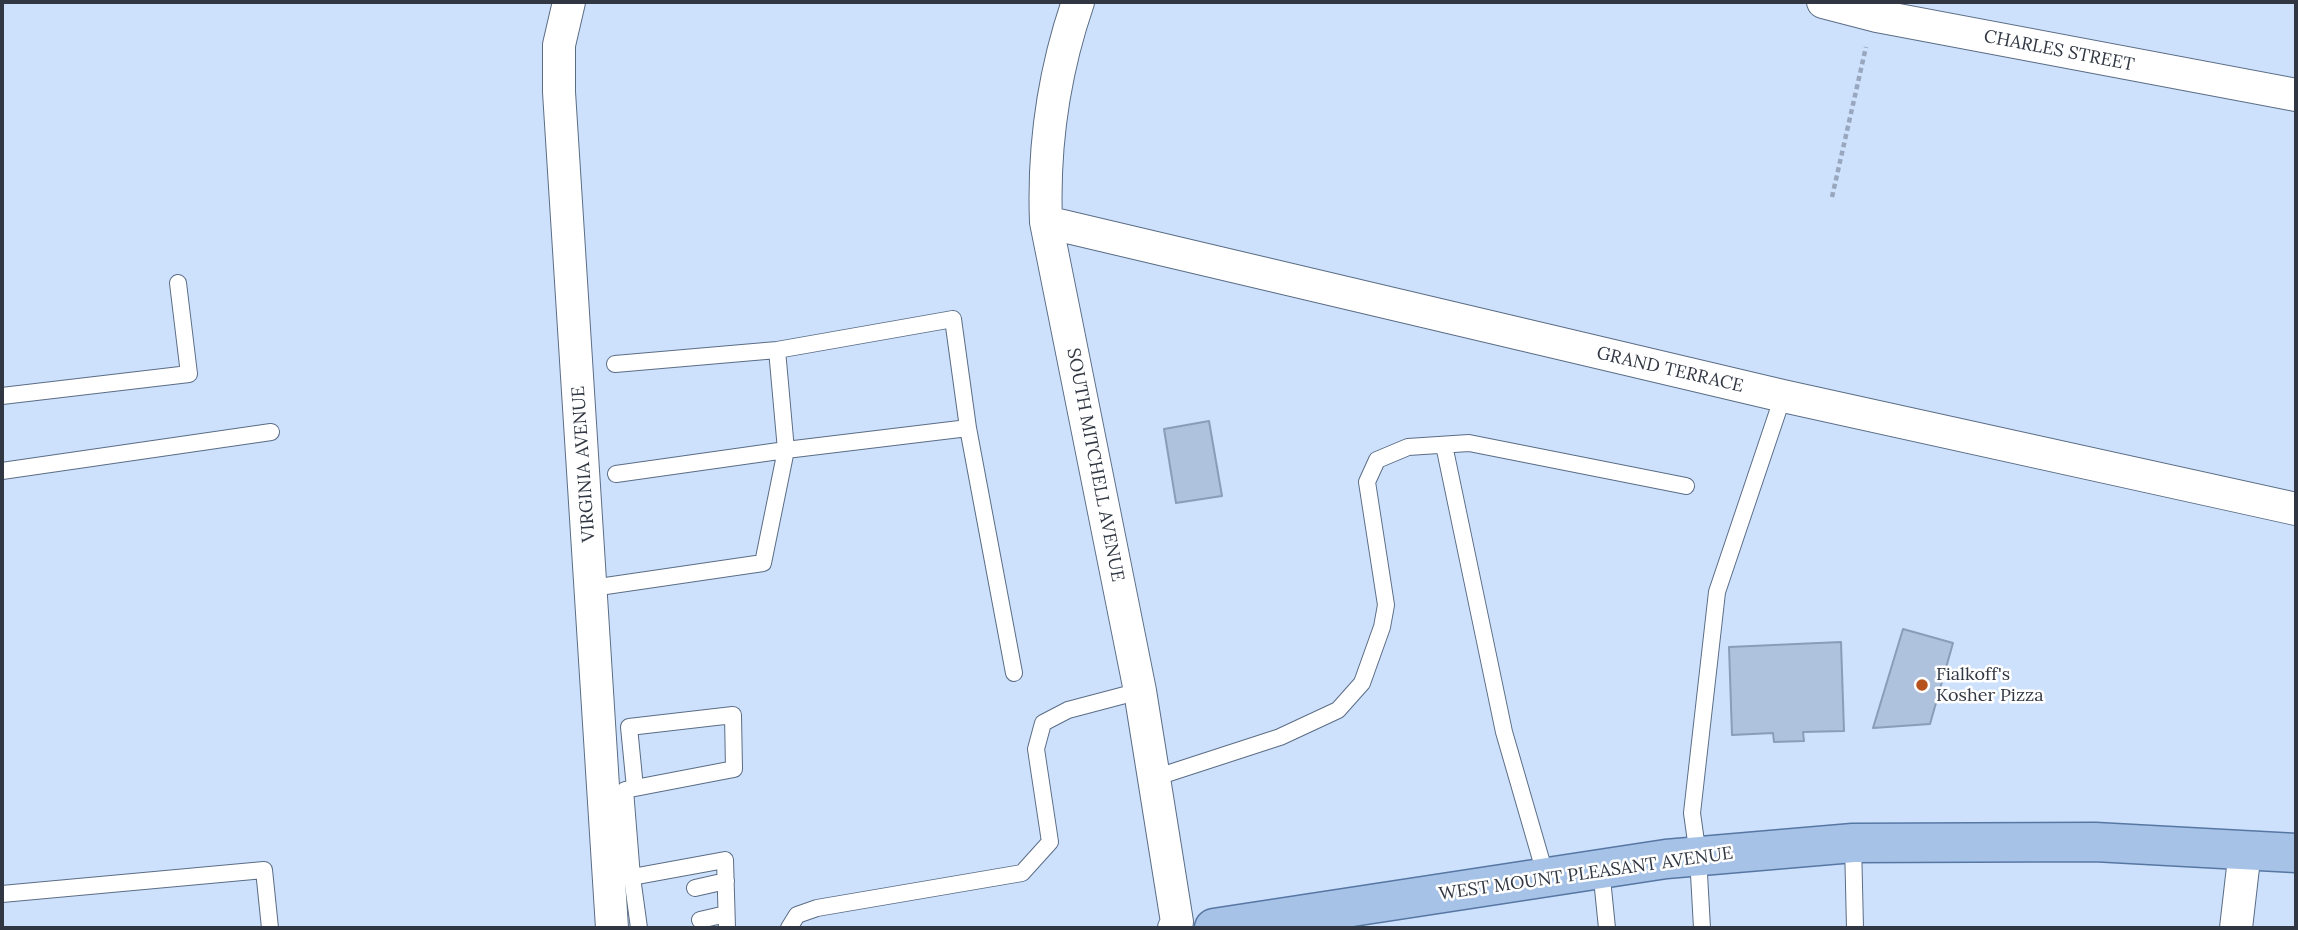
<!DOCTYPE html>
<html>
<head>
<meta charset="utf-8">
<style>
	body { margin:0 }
	#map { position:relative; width:2298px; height:930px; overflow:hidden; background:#cde1fd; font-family:Lora,serif }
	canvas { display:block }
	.frame { position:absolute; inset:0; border:4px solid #303742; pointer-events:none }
</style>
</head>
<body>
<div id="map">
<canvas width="2298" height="930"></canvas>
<div class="frame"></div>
</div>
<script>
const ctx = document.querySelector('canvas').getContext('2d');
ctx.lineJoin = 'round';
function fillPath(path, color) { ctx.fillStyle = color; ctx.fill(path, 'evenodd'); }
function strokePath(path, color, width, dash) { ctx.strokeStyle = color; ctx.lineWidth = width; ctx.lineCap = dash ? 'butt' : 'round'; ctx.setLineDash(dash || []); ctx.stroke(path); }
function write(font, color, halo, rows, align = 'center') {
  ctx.font = font + ' Lora,serif'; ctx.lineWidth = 5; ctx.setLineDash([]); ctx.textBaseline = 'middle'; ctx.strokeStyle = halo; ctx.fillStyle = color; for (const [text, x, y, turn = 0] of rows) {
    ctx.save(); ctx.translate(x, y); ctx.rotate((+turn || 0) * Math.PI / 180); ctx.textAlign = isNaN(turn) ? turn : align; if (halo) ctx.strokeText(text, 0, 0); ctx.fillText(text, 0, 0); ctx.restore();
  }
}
const building = new Path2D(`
	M1209,421L1222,496L1176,503L1164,429Z
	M1903,629L1953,643L1930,724L1873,728Z
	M1841,642L1844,731L1803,732L1804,741L1774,742L1773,733L1732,735L1729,647Z`);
const path = new Path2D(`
	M1832,197L1866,47`);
const service = new Path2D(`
	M615,364L777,350L953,319L968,428
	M2,396L189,374L178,283
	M1444,445L1504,732L1546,877
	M2,471L271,432
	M616,474L786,450L777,350
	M592,588L763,563L786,450L968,428L1014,673
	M1154,778L1280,737L1338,710L1362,683L1382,627L1386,605L1367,482L1377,460L1408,447L1469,443L1686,486
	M1853,843L1855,928
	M1601,869L1607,928
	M632,877L625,790L635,788L734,769L733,715L629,727L635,788
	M695,888L726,881
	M2,894L264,870L270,928
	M700,920L726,914
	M639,928L632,877L725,860L727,928
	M789,928L797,915L817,908L1022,873L1050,842L1036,749L1043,723L1068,710L1140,691
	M1702,928L1698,856L1692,813L1717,592L1783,396`);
const minor = new Path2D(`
	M569,2L559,45V92L612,928
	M1078,2C1053,75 1043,145 1046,222L1140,691L1177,922L1174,928
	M1823,2L1877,16L2296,95
	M1046,222L1783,396L2296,509
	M2236,928L2245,850`);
const primary = new Path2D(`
	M1214,928L1666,859L1853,843L2095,842L2296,853`);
const markers = [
	[1922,685,7,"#b6531d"]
];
const streetNames = [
	["CHARLES STREET",2059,51,11],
	["GRAND TERRACE",1670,370,13],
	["VIRGINIA AVENUE",584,464,-94],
	["SOUTH MITCHELL AVENUE",1095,465,79],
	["WEST MOUNT PLEASANT AVENUE",1586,874,-8]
];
const poiNames = [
	["Fialkoff's",1936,675],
	["Kosher Pizza",1936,696]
];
fillPath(building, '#aec2dd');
strokePath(building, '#8a9cb6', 2);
strokePath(service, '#5b6d85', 18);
strokePath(minor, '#5b6d85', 34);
strokePath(primary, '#5777a3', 41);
strokePath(path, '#98a7be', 4.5, [5, 3.5]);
strokePath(service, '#fff', 16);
strokePath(minor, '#fff', 32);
strokePath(primary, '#a7c2e7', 38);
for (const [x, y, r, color] of markers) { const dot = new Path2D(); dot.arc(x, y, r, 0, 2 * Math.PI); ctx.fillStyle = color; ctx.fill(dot); strokePath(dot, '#fff', 2.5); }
write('18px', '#303742', '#fff', streetNames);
write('18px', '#303742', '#fff', poiNames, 'left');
</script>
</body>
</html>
